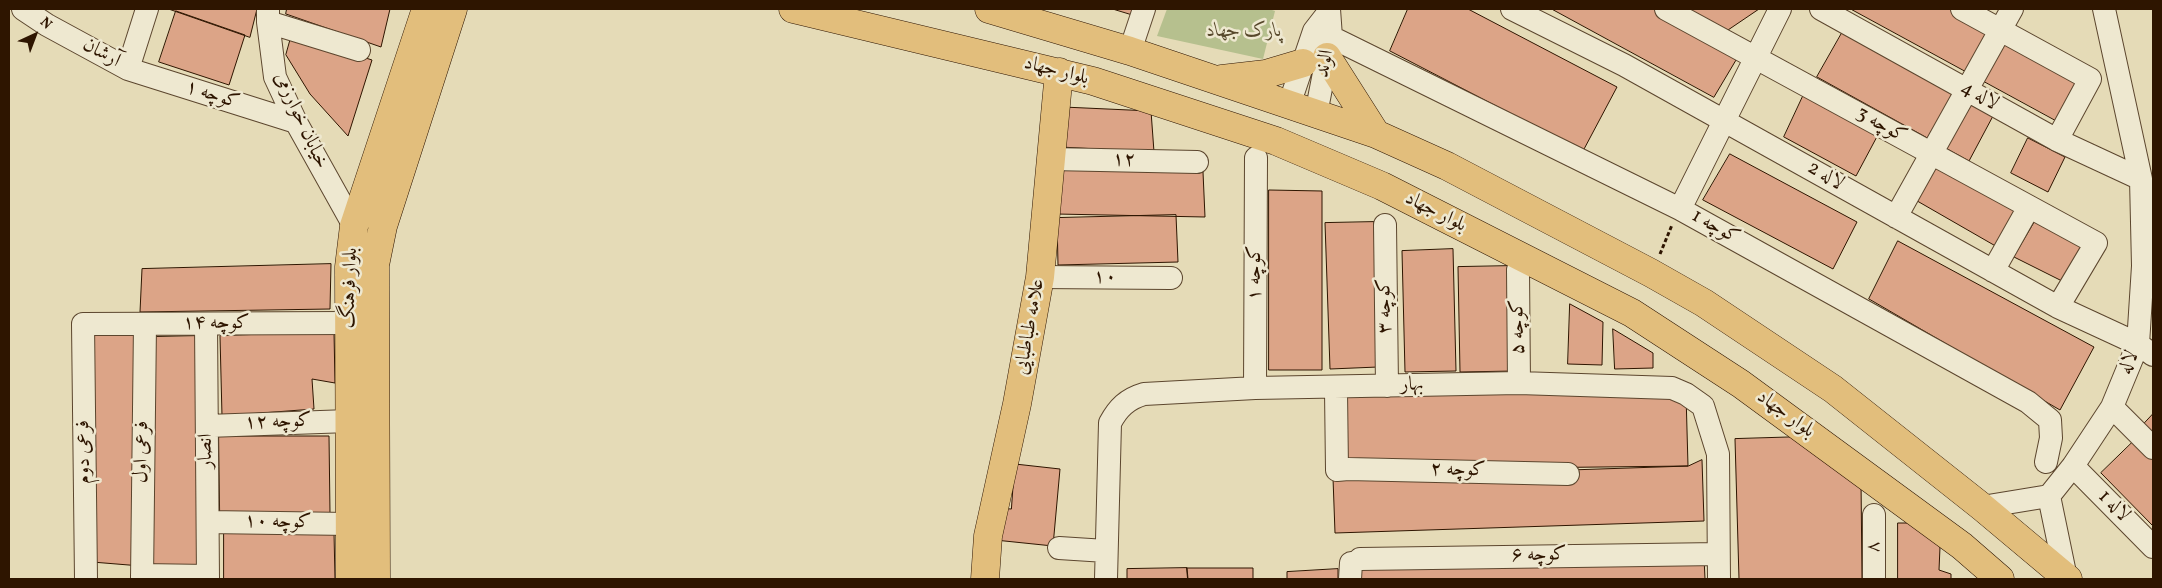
<!DOCTYPE html>
<html>
<head>
<meta charset="utf-8">
<style>
	body { margin:0 }
	#map { position:relative; width:2162px; height:588px; overflow:hidden; background:#e5dbb7; font-family:Vollkorn,serif }
	canvas { display:block }
	.frame { position:absolute; inset:0; border:10px solid #2e1500; pointer-events:none }
	.north { position:absolute; left:10px; top:10px; width:50px; height:50px; -webkit-text-stroke:4px #eee8d0; paint-order:stroke; rotate:43deg; font-size:14px; font-weight:700; line-height:20px; text-align:center; color:#2e1500 }
	.north::after { content:''; display:block; margin:auto; width:18px; height:22px; background:#2e1500; clip-path:polygon(50% 0,100% 100%,50% 72%,0 100%) }
</style>
</head>
<body>
<div id="map">
<canvas width="2162" height="588"></canvas>
<div class="frame"></div>
<div class="north">N</div>
</div>
<script>
const ctx = document.querySelector('canvas').getContext('2d');
ctx.lineJoin = 'round';
function fillPath(path, color) { ctx.fillStyle = color; ctx.fill(path, 'evenodd'); }
function strokePath(path, color, width, dash) { ctx.strokeStyle = color; ctx.lineWidth = width; ctx.lineCap = dash ? 'butt' : 'round'; ctx.setLineDash(dash || []); ctx.stroke(path); }
function write(font, color, halo, rows, align = 'center') {
  ctx.font = font + ' Vollkorn,Amiri,serif'; ctx.lineWidth = 5; ctx.setLineDash([]); ctx.textBaseline = 'middle'; ctx.strokeStyle = halo; ctx.fillStyle = color; for (const [text, x, y, turn = 0] of rows) {
    ctx.save(); ctx.translate(x, y); ctx.rotate((+turn || 0) * Math.PI / 180); ctx.textAlign = isNaN(turn) ? turn : align; if (halo) ctx.strokeText(text, 0, 0); ctx.fillText(text, 0, 0); ctx.restore();
  }
}
const green = new Path2D(`
	M1167,9H1269L1275,11L1263,59L1157,36Z`);
const building = new Path2D(`
	M169,9H257L250,37Z
	M287,9H390L381,47L286,14Z
	M1113,9H1139L1137,16Z
	M1408,9H1468L1617,87L1583,151L1390,51Z
	M1552,9H1654L1739,55L1714,97Z
	M1689,9H1759L1728,30Z
	M1851,9H1955L2083,78L2059,122Z
	M176,11L245,35L229,85L159,62Z
	M1842,33L1993,116L1969,161L1817,77Z
	M292,34L372,60L348,136L310,94L286,55Z
	M1805,92L1880,131L1856,176L1784,137Z
	M1063,107L1151,111L1154,152L1060,147Z
	M2028,138L2065,157L2048,192L2011,173Z
	M1730,154L1857,222L1833,269L1703,200Z
	M1935,159L2024,204L1999,248L1912,198Z
	M1058,169L1203,172L1205,217L1056,214Z
	M1269,190L1322,191V370H1269Z
	M1176,215L1178,262L1058,265L1057,218Z
	M2037,218L2089,244L2068,284L2014,257Z
	M1374,222L1378,367L1330,369L1325,223Z
	M1898,241L2094,347L2060,410L1869,299Z
	M1453,249L1456,371L1405,372L1402,251Z
	M331,264L330,309L140,312L142,269Z
	M1511,266L1514,371L1460,372L1458,267Z
	M1570,304L1603,322L1602,365L1568,364Z
	M1613,329L1653,353V368L1615,369Z
	M334,332L335,383L312,379L314,409L222,416L220,336Z
	M139,335L141,566L92,562V336Z
	M197,336L199,567L149,564L150,337Z
	M1336,391L1686,394L1688,466L1337,470Z
	M2153,414V437L2142,426Z
	M219,436H329L330,513L220,512Z
	M1796,437L1861,480L1862,579H1739L1735,439Z
	M2136,439L2153,457V526L2101,473Z
	M1702,460L1704,521L1335,533L1333,478L1688,466Z
	M1015,464L1060,469L1053,546L995,540L998,508L1011,509Z
	M1898,523H1920L1940,547L1939,570L1951,574V579H1898Z
	M224,532L334,533L335,579H224Z
	M1704,557L1705,579H1351V563Z
	M1187,568H1253V579H1188Z
	M1187,568L1188,579H1127V569Z
	M1338,569V579H1287V572Z`);
const path = new Path2D(`
	M1660,254L1672,225`);
const minor = new Path2D(`
	M23,9L47,25L128,69L296,122
	M268,9V22L275,77L296,122L354,226
	M1512,9L1624,65L2058,307L2138,344L2153,355
	M1666,9L2096,243L2058,307
	M1821,9L2057,140L2141,179
	M1962,9L2090,79L2057,140
	M268,22L359,50
	M1331,37L1680,209L2028,402L2050,420L2051,438L2046,462
	M1130,51L1144,9
	M128,69L147,9
	M1289,105L1314,31L1328,13
	M1316,114L1331,37L1329,9
	M1051,159L1197,162
	M1680,209L1780,9
	M1896,217L2012,9
	M1385,225L1387,386
	M1518,270L1519,383
	M1993,271L2029,207
	M1040,277L1171,278
	M206,324L208,579
	M1342,387L1336,391L1337,470L1348,469L1568,474
	M1255,388L1256,158
	M2112,407L2153,448
	M207,426L349,421
	M2073,466L2153,547
	M2049,496L2073,466L2112,407L2138,344L2143,266L2141,179L2104,9
	M2049,496L2066,578
	M1982,507L2049,496
	M1874,515V579
	M208,522L349,524
	M1059,548L1106,551
	M1360,559L1718,554
	M142,575L208,576
	M86,579L83,324L348,323
	M142,579L145,324
	M1106,579L1110,423C1118,408 1127,399 1144,394L1255,388L1519,383L1672,388L1686,394L1703,406L1718,454L1719,579
	M1350,579L1351,563`);
const major = new Path2D(`
	M793,9L1093,81L1276,141L1382,186L1632,313L1741,384L1962,546L2000,579
	M989,9L1130,51L1376,134L1447,166L1651,273L1704,303L1833,389L1982,507L2068,579
	M1327,57L1376,134
	M1222,79L1266,74L1303,63
	M350,579L349,267L354,226L426,9
	M376,579L375,265L383,226L453,9
	M985,579L988,536L1017,404L1040,277L1059,72`);
const parkNames = [
	["پارک جهاد",1244,32]
];
const streetNames = [
	["آرشان",101,54,29],
	["الوند",1326,64,-79],
	["بلوار جهاد",1056,72,14],
	["کوچه ۱",212,96,18],
	["لاله 4",1979,97,29],
	["خیابان خوارزمی",300,121,65],
	["کوچه 3",1881,126,29],
	["۱۲",1124,161,1],
	["لاله 2",1825,177,30],
	["بلوار جهاد",1435,213,27],
	["کوچه 1",1715,228,29],
	["کوچه ۱",1256,273,-90],
	["۱۰",1105,278],
	["بلوار فرهنگ",351,288,-88],
	["کوچه ۳",1386,306,-91],
	["کوچه ۱۴",216,324],
	["علامه طباطبایی",1031,327,-80],
	["کوچه ۵",1519,327,-91],
	["لاله",2130,363,-68],
	["بهار",1412,386,-1],
	["بلوار جهاد",1785,415,36],
	["کوچه ۱۲",278,423,-2],
	["انصار",207,451,-90],
	["فرعی دوم",85,452,-91],
	["فرعی اول",143,452,-89],
	["کوچه ۲",1458,471,1],
	["لاله 1",2113,507,45],
	["کوچه ۱۰",278,523,1],
	["۸",1874,547,-90],
	["کوچه ۶",1539,556,-1]
];
fillPath(green, '#b6c08e');
fillPath(building, '#dca487');
strokePath(building, '#2e1500', 1);
strokePath(minor, '#5c462e', 24);
strokePath(major, '#2e1500', 29);
strokePath(path, '#2e1500', 3, [4, 2.5]);
strokePath(minor, '#eee8d0', 22);
strokePath(major, '#e2be7c', 28);
write('italic 20px', '#57482b', '#eee8d0', parkNames);
write('20px', '#2e1500', '#eee8d0', streetNames);
</script>
</body>
</html>
